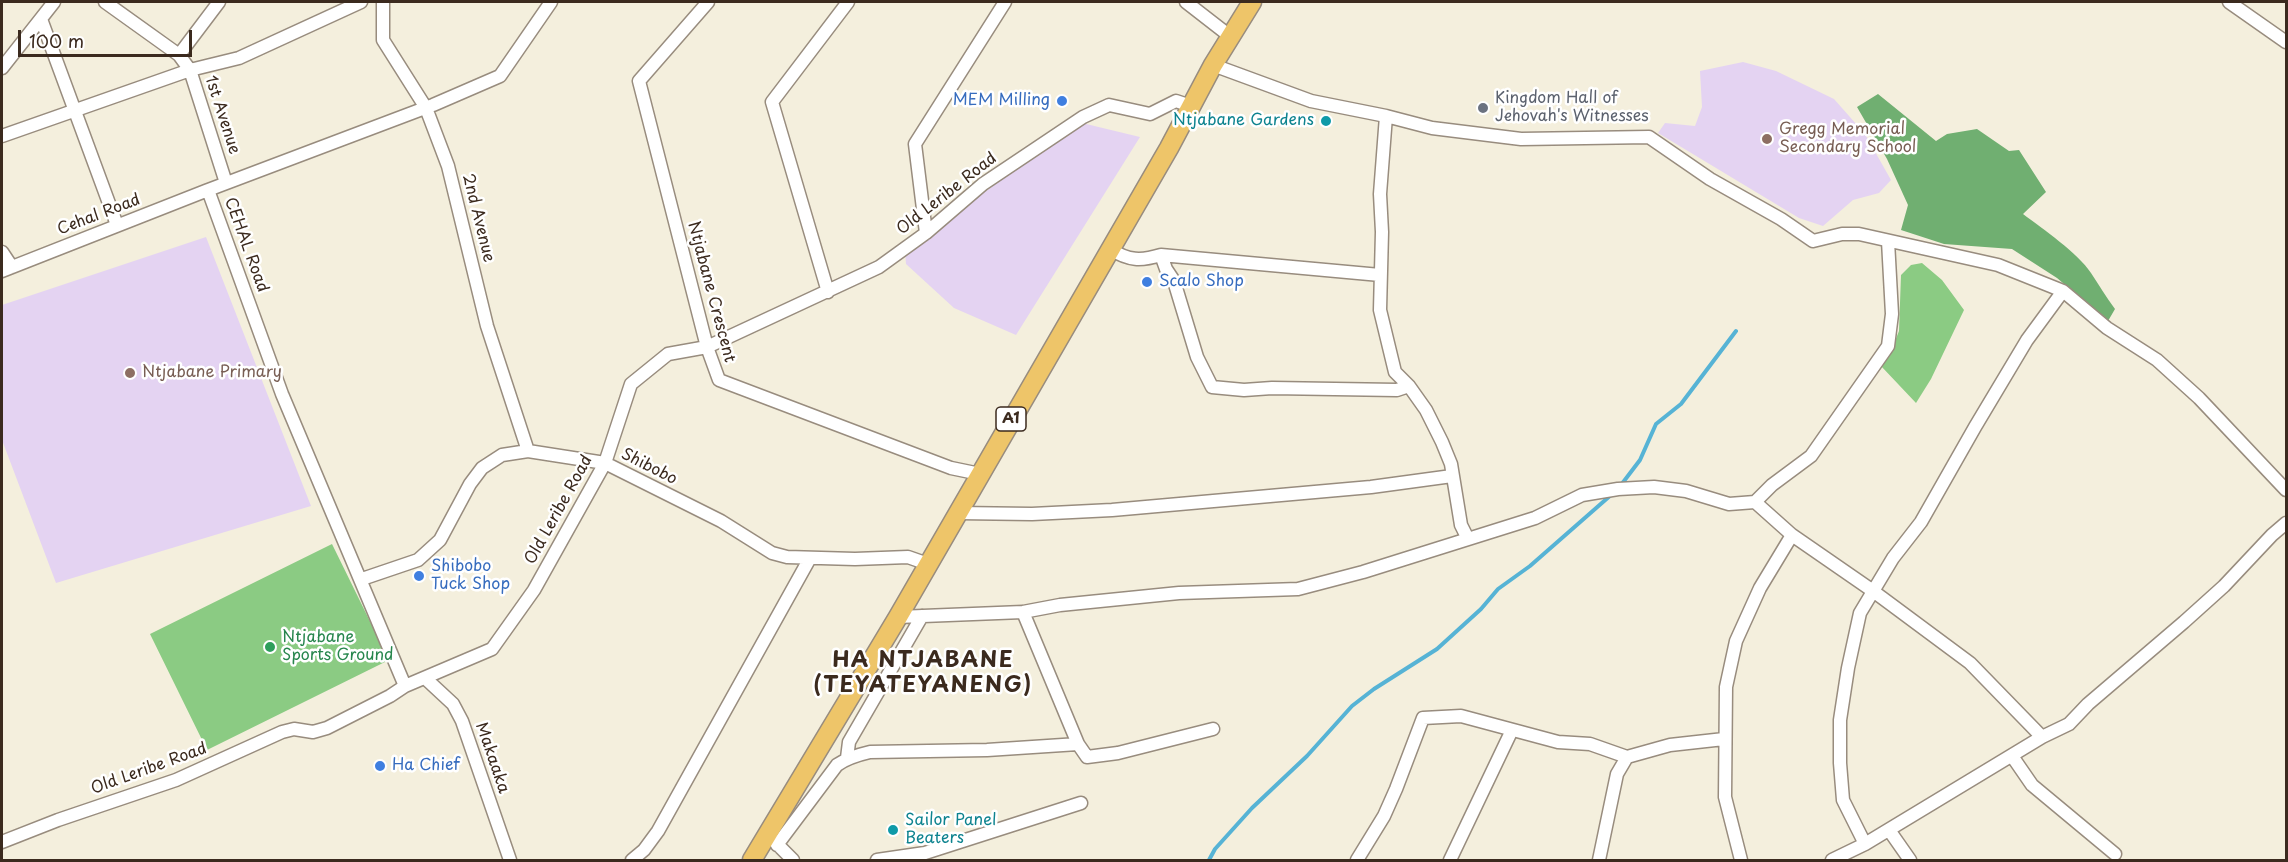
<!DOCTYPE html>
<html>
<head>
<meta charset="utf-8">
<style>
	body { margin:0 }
	#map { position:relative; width:2288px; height:862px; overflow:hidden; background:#f4efdd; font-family:"Playpen Sans",sans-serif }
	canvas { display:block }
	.frame { position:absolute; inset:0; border:3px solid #3b2a1e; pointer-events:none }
	.scale { position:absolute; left:18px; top:30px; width:174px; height:27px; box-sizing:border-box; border:3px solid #3b2a1e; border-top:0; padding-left:8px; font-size:18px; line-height:21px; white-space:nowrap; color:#3b2a1e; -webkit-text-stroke:4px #fff; paint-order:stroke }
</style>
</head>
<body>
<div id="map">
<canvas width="2288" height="862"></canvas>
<div class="frame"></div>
<div class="scale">100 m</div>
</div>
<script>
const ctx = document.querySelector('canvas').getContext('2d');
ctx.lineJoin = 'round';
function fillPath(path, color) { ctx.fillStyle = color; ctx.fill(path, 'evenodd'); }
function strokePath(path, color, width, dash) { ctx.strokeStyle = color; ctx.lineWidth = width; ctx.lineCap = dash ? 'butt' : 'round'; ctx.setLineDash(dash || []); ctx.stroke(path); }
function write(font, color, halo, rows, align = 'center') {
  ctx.font = font + ' "Playpen Sans",sans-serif'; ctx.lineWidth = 5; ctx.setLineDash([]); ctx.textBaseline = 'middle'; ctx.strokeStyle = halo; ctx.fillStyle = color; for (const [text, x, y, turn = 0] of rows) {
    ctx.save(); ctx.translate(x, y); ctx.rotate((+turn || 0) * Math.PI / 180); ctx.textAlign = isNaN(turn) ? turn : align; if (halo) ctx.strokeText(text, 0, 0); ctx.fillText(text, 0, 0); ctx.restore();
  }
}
const built = new Path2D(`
	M1743,62L1776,71L1834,99L1865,134L1891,180L1879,193L1853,200L1823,226L1799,218L1658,133L1665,123L1695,126L1702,107L1700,71Z
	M1082,123L1140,137L1016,335L954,308L906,264L905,251L1066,132Z
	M206,237L311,506L56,583L2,440V305Z`);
const green = new Path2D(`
	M1922,263L1942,280L1964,310L1931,379L1916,403L1881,366L1893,346L1899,331L1901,275L1911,265Z
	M332,544L389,660L207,750L150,634Z`);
const forest = new Path2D(`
	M1878,94L1936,141L1947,134L1977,129L2009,151L2019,150L2046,192L2023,214C2043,229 2078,253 2091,273C2099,285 2106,297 2115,309L2108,321L2057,278L2012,249L1944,244L1901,230L1908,205L1887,159L1857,107Z`);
const stream = new Path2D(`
	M1621,485L1640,460L1656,424L1681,404L1736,331
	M1209,860L1215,849L1252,808L1307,756L1352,706L1374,689L1437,649L1481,609L1498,589L1530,566L1611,495`);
const minor = new Path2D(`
	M105,2L179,55
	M219,2L179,55L190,70L226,183
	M383,2V40L426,108L448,166L487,326L528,451
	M708,2L639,81L707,347L719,380L951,468L980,474
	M1186,2L1231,37
	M2229,2L2286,42
	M41,19L117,225
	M1213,65L1311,101L1386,116L1432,128L1521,139L1649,137L1710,179L1781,219L1813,241L1842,234H1859L1998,265L2063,291L2107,328L2157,360L2199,398L2286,490
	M2,68L54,2
	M1386,116L1380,194L1382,232L1380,310L1395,372L1409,386L1426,410L1442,442L1451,464L1461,525L1468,539
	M2,136L190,70L239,58L361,2
	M926,233L915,144L1005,2
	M1110,249C1129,261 1141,261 1161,255L1380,275
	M2,252L12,267
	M1161,255L1166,269L1174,281L1197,357L1212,387L1244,390L1272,388L1397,390L1409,386
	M2,271L208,190
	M828,292L772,102L848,2
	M1755,502L1772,485L1811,456L1888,346L1892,314L1888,241
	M958,513L1032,514L1112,510L1371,487L1452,476
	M362,579L418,560L440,540L470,484L482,468L502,455L528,451L605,463L721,521L772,553L787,557L855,559L908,557L928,564
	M1023,612L1078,744L1087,757L1118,753L1213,729
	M898,617L1023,612L1060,605L1179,593L1298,589L1363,572L1535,518L1582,495L1618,489L1654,487L1686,491L1729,504L1755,502L1792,535L1873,591L1970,663L2042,737
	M425,678L453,704L462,721L510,860
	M405,686L282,394L208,190L433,105L500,76L551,2
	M2012,756L2032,785L2115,854
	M847,758L849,742L922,616
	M1889,830L1910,860
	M773,840L793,860
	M2,842L58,820L176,780L282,732L294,729L313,732L327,728L390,696L405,686L492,649L534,590L605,463L631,384L668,354L707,347L879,267L926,233L983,184L1083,117L1109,105L1150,114L1176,101L1191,106
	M1865,844L1843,800L1840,763V720L1848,668L1860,613L1893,558L1921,522L1975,427L2027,340L2063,291
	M777,845L837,765C847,758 857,755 870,752L987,750L1078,744
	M632,860L644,850L658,831L810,558
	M877,860L925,853L1081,803
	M1357,860L1384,816L1396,789L1423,718L1461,716L1558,742L1590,744L1627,757L1670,745L1724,739
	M1450,860L1512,730
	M1599,860L1617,774L1627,757
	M1741,860L1725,797L1726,687L1736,641L1760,588L1792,535
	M1832,860L1865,844L2042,737L2069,724L2088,704L2184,622L2224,586L2272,535L2286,523`);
const primary = new Path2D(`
	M752,860L898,617L1169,148L1213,65L1252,2`);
const markers = [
	[1062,101,6,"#3f7fe0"],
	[1483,108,6,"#6b7280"],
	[1326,121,6,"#0f9aa8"],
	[1767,139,6,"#8d6e63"],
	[1147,282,6,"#3f7fe0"],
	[130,373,6,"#8d6e63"],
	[419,576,6,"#3f7fe0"],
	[270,647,6,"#2e9e5b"],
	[380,766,6,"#3f7fe0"],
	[893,830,6,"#0f9aa8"]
];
const shields = [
	[1011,419,30]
];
const shieldNames = [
	["A1",1011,419]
];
const worshipNames = [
	["Kingdom Hall of",1495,99],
	["Jehovah's Witnesses",1495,117]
];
const shopNames = [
	["MEM Milling",1050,101,"right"],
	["Scalo Shop",1159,282],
	["Shibobo",431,567],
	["Tuck Shop",431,585],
	["Ha Chief",392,766]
];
const streetNames = [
	["1st Avenue",222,115,72],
	["Old Leribe Road",947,194,-38],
	["Cehal Road",99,215,-21],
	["2nd Avenue",478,218,76],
	["CEHAL Road",246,245,70],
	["Ntjabane Crescent",711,292,75],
	["Shibobo",649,467,27],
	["Old Leribe Road",559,510,-61],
	["Makaaka",492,758,71],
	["Old Leribe Road",149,769,-20]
];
const cultureNames = [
	["Ntjabane Gardens",1314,121],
	["Sailor Panel",905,821,"left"],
	["Beaters",905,839,"left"]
];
const educationNames = [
	["Gregg Memorial",1779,130],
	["Secondary School",1779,148],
	["Ntjabane Primary",142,373]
];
const leisureNames = [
	["Ntjabane",282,638],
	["Sports Ground",282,656]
];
const districtNames = [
	["HA NTJABANE",923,661],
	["(TEYATEYANENG)",923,686]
];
fillPath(built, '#e4d3f2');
fillPath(green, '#8bcb83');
fillPath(forest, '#70af71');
strokePath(stream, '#56b3d5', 4);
strokePath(minor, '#988c7e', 15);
strokePath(primary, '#988c7e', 21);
strokePath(minor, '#fff', 12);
strokePath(primary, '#eec569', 18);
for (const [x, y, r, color] of markers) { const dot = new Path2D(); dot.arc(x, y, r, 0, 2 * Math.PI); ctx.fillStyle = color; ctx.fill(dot); strokePath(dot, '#fff', 2); }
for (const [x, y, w] of shields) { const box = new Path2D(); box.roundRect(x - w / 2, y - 12, w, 24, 4.5); ctx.fillStyle = '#fff'; ctx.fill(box); strokePath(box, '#3b2a1e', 1.5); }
write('bold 15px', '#3b2a1e', null, shieldNames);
write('16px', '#5b616d', '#fff', worshipNames, 'left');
write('16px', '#366cbe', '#fff', shopNames, 'left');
write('16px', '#3b2a1e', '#fff', streetNames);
write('16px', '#0d838f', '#fff', cultureNames, 'right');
write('16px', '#785e54', '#fff', educationNames, 'left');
write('16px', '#27864d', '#fff', leisureNames, 'left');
ctx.letterSpacing = '1.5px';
write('bold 22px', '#3b2a1e', '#fff', districtNames);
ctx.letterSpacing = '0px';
</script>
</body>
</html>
